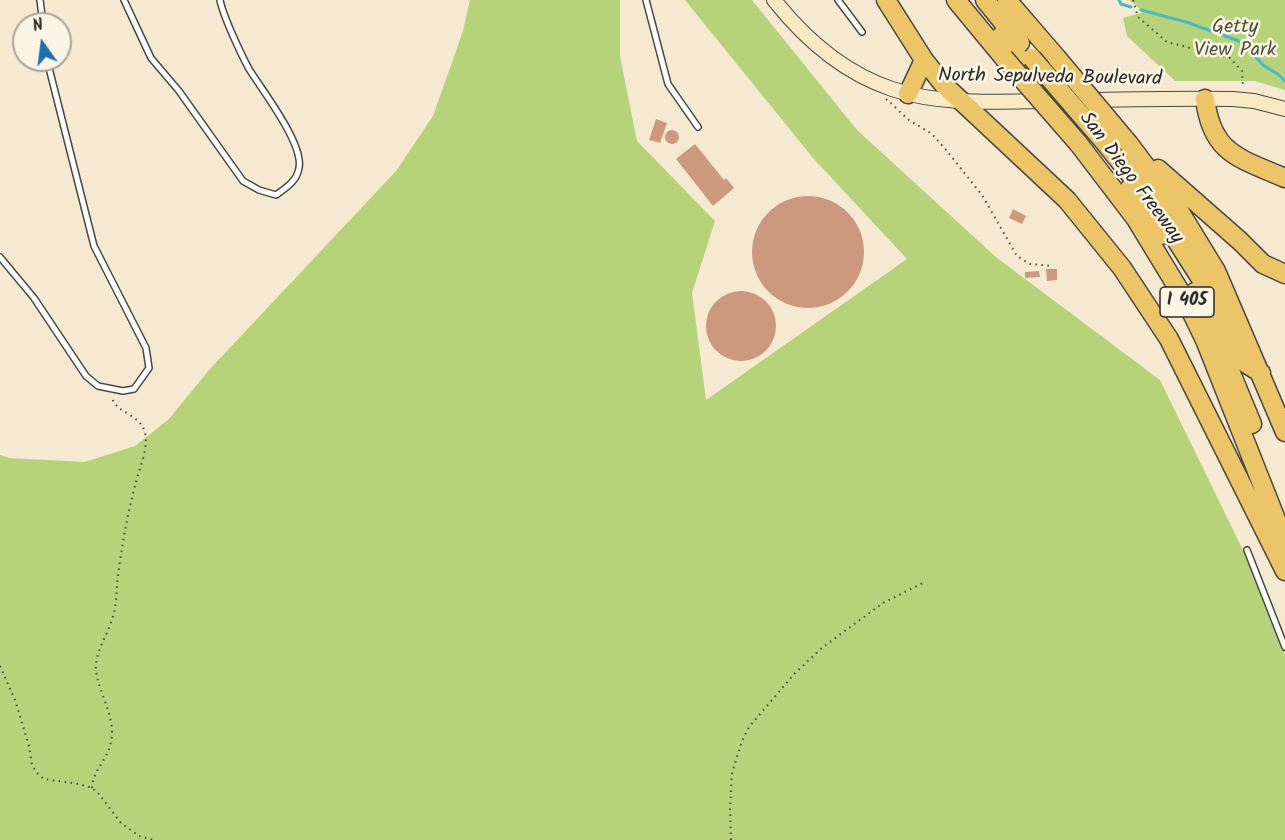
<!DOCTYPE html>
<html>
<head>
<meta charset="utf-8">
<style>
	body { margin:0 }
	#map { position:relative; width:1285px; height:840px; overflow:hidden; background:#f6e9d1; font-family:Kalam,sans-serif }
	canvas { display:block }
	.north { position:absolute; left:12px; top:12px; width:60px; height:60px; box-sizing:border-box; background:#fcf5e5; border:2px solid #a8a49b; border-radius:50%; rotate:346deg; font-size:16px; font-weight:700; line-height:24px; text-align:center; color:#2b2b2b }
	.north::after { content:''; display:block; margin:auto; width:21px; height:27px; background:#1f6fb2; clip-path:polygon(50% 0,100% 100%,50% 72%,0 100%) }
</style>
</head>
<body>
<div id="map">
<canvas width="1285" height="840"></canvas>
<div class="north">N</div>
</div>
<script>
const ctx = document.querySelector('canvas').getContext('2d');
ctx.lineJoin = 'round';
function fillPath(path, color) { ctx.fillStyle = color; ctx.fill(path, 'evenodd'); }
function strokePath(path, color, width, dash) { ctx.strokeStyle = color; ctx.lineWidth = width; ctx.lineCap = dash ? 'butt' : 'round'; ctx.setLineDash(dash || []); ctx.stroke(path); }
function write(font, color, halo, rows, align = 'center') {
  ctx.font = font + ' Kalam,sans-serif'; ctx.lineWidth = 5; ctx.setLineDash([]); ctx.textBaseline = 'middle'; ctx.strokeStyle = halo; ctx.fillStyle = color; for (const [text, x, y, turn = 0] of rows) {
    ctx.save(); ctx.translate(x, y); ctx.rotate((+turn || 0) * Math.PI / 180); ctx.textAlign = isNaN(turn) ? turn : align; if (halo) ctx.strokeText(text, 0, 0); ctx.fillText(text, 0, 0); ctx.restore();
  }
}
const green = new Path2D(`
	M470,0H620V56L637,141L715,221L692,293L706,400L907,259L813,158L685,0H752L857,130L997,258L1160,380L1279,624L1285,656V840H0V455L9,458L85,462L135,446L169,419L209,370L396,171L433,116L463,31Z
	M1129,0H1285V90L1255,81H1175L1127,36L1123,18L1144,12Z`);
const stream = new Path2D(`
	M1119,0L1121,4L1131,7
	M1141,10L1186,22L1239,41L1248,48L1263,65L1279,75L1285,81`);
const building = new Path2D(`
	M656,119L667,123L660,143L649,140Z
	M665 137a7 7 0 1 1 14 0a7 7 0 1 1-14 0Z
	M695,144L724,180L726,178L734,188L713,206L676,159Z
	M752 252a56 56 0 1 1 112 0a56 56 0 1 1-112 0Z
	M1013,209L1026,216L1022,224L1009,218Z
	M1046,269H1057V280L1047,281Z
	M1039,271L1040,277L1025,278V272Z
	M706 326a35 35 0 1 1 70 0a35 35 0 1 1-70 0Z`);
const path = new Path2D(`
	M1133,0L1138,17L1167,42L1230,58L1242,71L1243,88
	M886,99L909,120L932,134L947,151L982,195L1017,256L1030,264L1053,266
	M0,666L15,700L29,746L32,765L37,773L44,779L79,784L92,788L99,794L121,823L139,836L154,840
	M92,788C93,766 113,758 112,730C111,708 94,682 96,664C98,647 109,632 113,616C117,604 116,589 118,576C122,545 127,516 135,486C138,471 149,449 145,433C141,414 117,414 112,398
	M731,840L730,809L732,773L742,741L749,727L795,673L823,647L883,603L923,583`);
const service = new Path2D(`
	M40,0L43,24
	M124,0L151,58L179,91L243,181L259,190L276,195C286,188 297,181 299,168C304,144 262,90 249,69C241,54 223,16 220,0
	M646,0L668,84L698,127
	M838,0L862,32
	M0,257L34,298L86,376L98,386L123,391L134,389L149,368L146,348L94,246L47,60
	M1247,550L1285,647`);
const secondary = new Path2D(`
	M774,0C805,39 844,73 892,89C940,105 992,102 1042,101C1105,100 1169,98 1233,99L1254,101L1285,109`);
const motorway = new Path2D(`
	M886,0L924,60L943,84L1067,200L1122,268L1169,339L1285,571
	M956,0L1004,58
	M985,0L1020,43
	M1007,0L1057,58
	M1001,36L1019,58
	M908,94L924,60
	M1205,99C1212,154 1239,158 1285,178
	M1078,143L1136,219L1187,303L1205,340L1285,542
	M1106,144L1152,202L1203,282L1242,361L1261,373
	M1129,144L1178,209L1216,271L1285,432
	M1158,169L1240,241L1263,264L1285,274
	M1129,189L1162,235
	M1195,292L1207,315L1252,424`);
const motorwayBridge = new Path2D(`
	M1004,58L1078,143
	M1032,58L1106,144
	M1057,58L1129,144`);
const shields = [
	[1187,302,54]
];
const shieldNames = [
	["I 405",1187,302]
];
const parkNames = [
	["Getty",1235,29],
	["View Park",1235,52]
];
const streetNames = [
	["North Sepulveda Boulevard",1050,79,1],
	["San Diego Freeway",1130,179,53]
];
fillPath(green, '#b6d379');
strokePath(stream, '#4bb9c5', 3);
fillPath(building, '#cc987e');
strokePath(service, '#494844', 8);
strokePath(secondary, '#494844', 16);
strokePath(motorway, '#494844', 21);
strokePath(path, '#494844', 2, [1.5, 4.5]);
strokePath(service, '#fff', 5);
strokePath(secondary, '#f8e8c3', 14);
strokePath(motorway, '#edc569', 18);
strokePath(motorwayBridge, '#494844', 21, []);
strokePath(motorwayBridge, '#edc569', 18);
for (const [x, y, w] of shields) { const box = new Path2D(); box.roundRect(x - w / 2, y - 15, w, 30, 4.5); ctx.fillStyle = '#fcf5e5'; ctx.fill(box); strokePath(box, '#2b2b2b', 1.5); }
write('bold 18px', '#2b2b2b', null, shieldNames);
write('20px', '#4e553e', '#fcf5e5', parkNames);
write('20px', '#2b2b2b', '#fcf5e5', streetNames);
</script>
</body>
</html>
